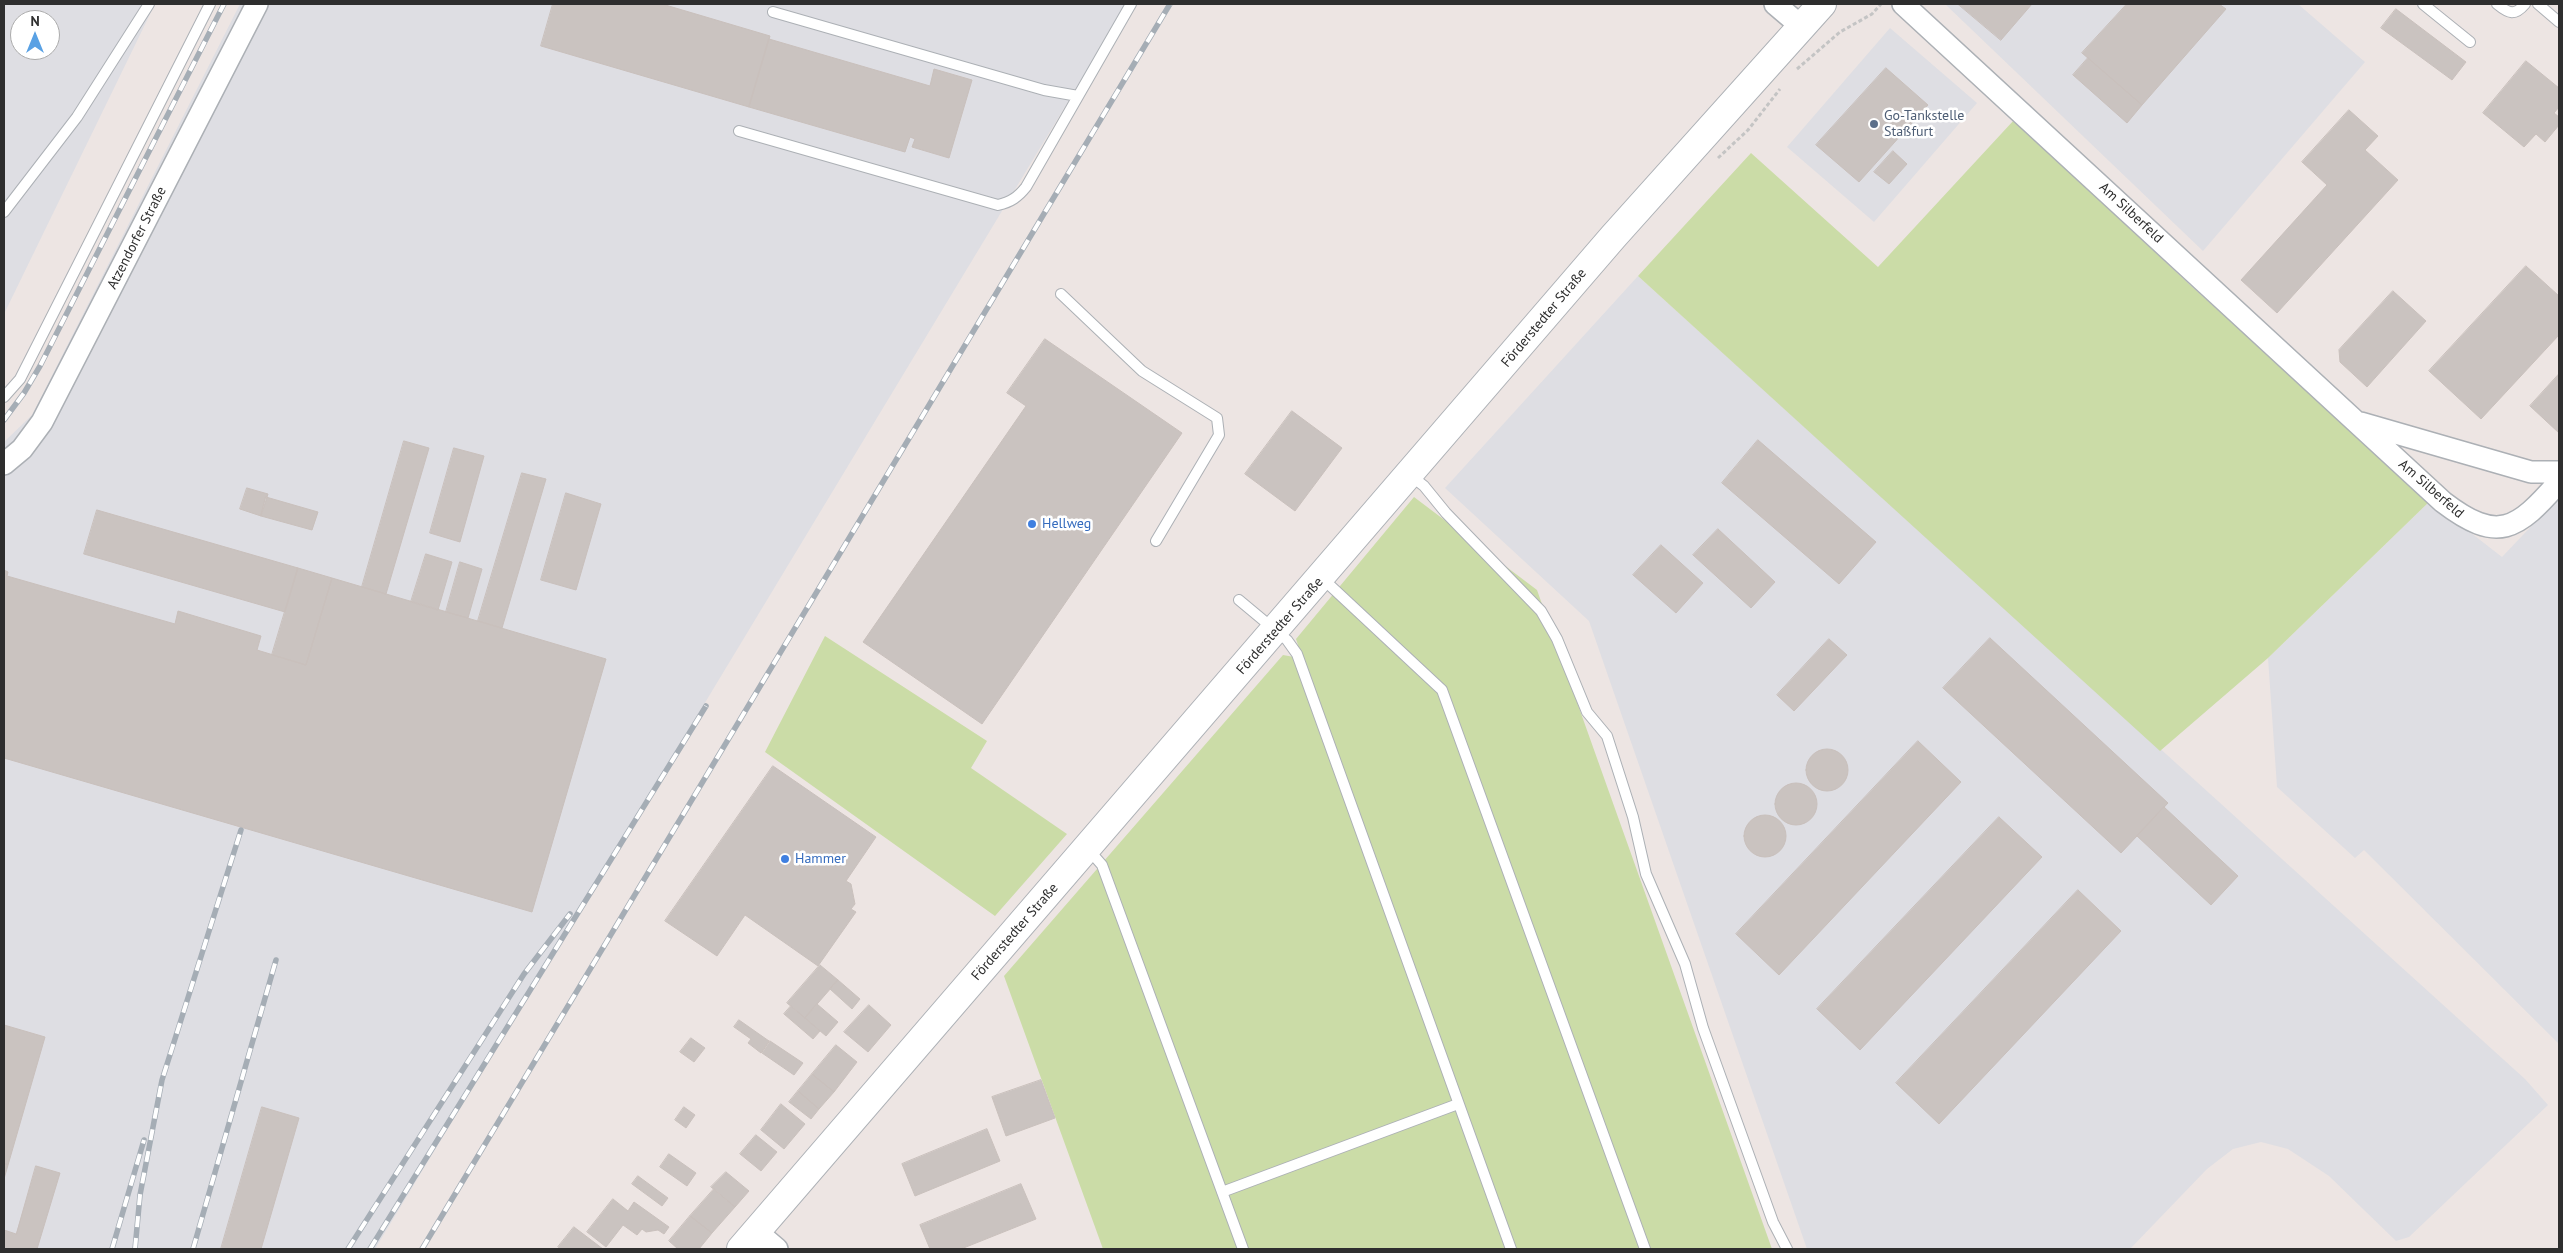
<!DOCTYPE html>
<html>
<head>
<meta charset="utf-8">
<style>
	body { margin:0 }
	#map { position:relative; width:2563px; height:1253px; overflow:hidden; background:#ede5e3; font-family:"PT Sans",sans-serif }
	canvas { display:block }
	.frame { position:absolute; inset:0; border:5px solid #2e2e2e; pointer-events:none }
	.north { position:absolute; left:10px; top:10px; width:50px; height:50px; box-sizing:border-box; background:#fff; border:1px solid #ababab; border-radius:50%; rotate:0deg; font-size:14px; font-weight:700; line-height:20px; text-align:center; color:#2e2e2e }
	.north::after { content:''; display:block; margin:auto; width:18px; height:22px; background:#59a1e4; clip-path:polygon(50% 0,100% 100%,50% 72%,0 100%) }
</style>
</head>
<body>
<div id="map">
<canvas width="2563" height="1253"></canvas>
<div class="frame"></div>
<div class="north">N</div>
</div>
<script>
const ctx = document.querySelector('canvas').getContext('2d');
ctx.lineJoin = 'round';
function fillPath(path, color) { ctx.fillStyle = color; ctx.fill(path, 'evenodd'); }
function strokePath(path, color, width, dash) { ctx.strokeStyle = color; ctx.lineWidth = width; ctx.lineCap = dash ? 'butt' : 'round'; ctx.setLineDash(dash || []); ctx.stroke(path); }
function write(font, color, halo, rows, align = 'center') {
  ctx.font = font + ' "PT Sans",sans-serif'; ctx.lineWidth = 5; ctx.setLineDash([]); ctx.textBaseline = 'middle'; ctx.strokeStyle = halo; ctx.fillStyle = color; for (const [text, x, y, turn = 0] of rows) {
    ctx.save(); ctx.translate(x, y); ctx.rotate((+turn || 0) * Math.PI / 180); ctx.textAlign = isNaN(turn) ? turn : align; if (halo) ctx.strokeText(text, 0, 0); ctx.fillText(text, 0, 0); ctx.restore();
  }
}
const industrial = new Path2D(`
	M4,4H155L4,314ZM20,20H50V50H20Z
	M240,4H1127L375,1249H4V442L32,415Z
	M1945,4H2298L2365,62L2203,251Z
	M1890,28L1977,103L1874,222L1787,147Z
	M1638,276L2525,1079L2548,1105L2409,1237L2396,1241L2329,1176L2288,1149L2261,1142L2233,1149L2207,1169L2130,1249H1807L1589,621L1445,488Z
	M2559,497V1044L2364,850L2355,858L2277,787L2268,658L2430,501L2502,557Z`);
const green = new Path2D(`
	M2014,120L2189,284L2430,501L2268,658L2160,751L1638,276L1751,153L1878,267Z
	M1414,497L1537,590L1772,1249H1103L1004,976L1283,655L1294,657L1300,651L1296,639Z
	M825,636L987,741L971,768L1067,834L995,916L765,752Z`);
const building = new Path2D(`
	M553,4H662L770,36L749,107L541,46Z
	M1958,4H2032L2001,40Z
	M2127,4H2219L2226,9L2142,105L2082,53Z
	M2396,9L2466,62L2452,80L2381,28Z
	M769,39L930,86L934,69L972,80L949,158L912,147L915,139L910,137L905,152L749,107Z
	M2088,58L2142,105L2127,123L2073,75Z
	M2526,61L2559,88V107L2554,113L2559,117V125L2545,142L2536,134L2524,147L2483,113Z
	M1886,68L1928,105L1859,182L1816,145Z
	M2349,110L2378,136L2365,150L2398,180L2277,313L2241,280L2327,185L2302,162Z
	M1893,151L1907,164L1889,184L1874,172Z
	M2526,266L2559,296V335L2481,419L2429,371Z
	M2393,291L2426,321L2367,387L2340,362L2339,350Z
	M1045,339L1182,433L982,724L863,642L1026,406L1007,393Z
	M2559,374V433L2530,406Z
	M1292,411L1342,448L1295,511L1245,474Z
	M1758,440L1876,542L1839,584L1722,483Z
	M404,441L429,448L386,594L362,587Z
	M454,448L484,456L460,542L430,533Z
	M522,473L546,479L502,628L478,621Z
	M247,488L268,494L261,516L240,509Z
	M566,493L601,504L576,590L541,580Z
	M266,497L318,512L312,530L261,516Z
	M97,510L298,568L285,612L84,554Z
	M1718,529L1775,582L1751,608L1693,555Z
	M1661,545L1703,583L1676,613L1633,575Z
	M426,554L452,562L438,610L411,602Z
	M460,562L482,569L468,618L446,612Z
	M298,568L332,578L306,665L272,655Z
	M4,570L8,572L7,576L175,624L178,611L261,636L257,650L306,665L332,578L606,659L532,912L4,758Z
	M1990,638L2168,803L2121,853L1943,688Z
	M1829,639L1847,655L1794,711L1777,695Z
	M1918,741L1961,782L1779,975L1736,934Z
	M1806 770a21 21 0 1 1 42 0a21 21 0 1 1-42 0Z
	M773,766L876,837L846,881L851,884L855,904L851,909L856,912L818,966L745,915L717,956L665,921Z
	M1775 804a21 21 0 1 1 42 0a21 21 0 1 1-42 0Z
	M2164,807L2238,876L2211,905L2137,836Z
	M1744 836a21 21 0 1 1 42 0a21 21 0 1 1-42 0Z
	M1999,817L2042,857L1860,1050L1817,1009Z
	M2078,890L2121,931L1939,1124L1896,1083Z
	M820,965L838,980L805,1018L787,1003Z
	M838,980L860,999L852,1009L830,989Z
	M817,1004L838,1022L826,1036L805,1018Z
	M869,1005L891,1025L868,1052L844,1032Z
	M791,1006L820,1031L813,1039L784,1014Z
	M739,1020L769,1041L761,1053L748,1043L751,1039L734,1027Z
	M4,1025L45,1037L8,1165L4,1163Z
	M691,1038L705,1048L694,1062L680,1052Z
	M770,1041L803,1063L794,1075L762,1053Z
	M836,1045L857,1062L834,1092L812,1074Z
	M812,1074L834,1092L819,1109L798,1091Z
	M1041,1080L1055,1118L1006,1136L992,1097Z
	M798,1091L819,1109L811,1119L789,1102Z
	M781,1104L805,1124L784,1149L761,1130Z
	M262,1107L299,1118L261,1249H221Z
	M684,1107L695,1115L686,1128L675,1120Z
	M987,1129L1000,1161L915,1196L902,1164Z
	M756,1135L777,1152L761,1171L740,1154Z
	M669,1154L696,1173L687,1186L660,1167Z
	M4,1163L8,1165L4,1179Z
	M36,1166L60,1173L37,1249H4V1230L16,1234Z
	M726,1172L749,1191L735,1207L711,1187Z
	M638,1176L668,1198L662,1206L632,1184Z
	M1021,1184L1036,1219L961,1249H930L920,1225Z
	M714,1189L735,1207L712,1233L690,1216Z
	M613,1199L628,1211L634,1202L669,1227L664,1234L658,1230L646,1232L642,1229L637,1235L623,1225L606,1247L587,1232Z
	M690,1216L712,1233L699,1249H678L669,1241Z
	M574,1227L603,1249H561L558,1247Z`);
const path = new Path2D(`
	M1797,69L1840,32L1872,14L1881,4
	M1718,158L1748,130L1780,89`);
const lane = new Path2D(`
	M2423,4L2470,42
	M2497,4C2509,14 2515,16 2525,4
	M2538,4L2559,22
	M773,12L1044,90L1078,96
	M739,131L998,205C1011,202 1018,197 1026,187L1131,4
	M4,212L77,117L149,4
	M1061,294L1142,371L1217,418L1219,435L1156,541
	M4,397L20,379L210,4
	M1410,475L1424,486L1446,513L1541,611L1557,639L1587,712L1607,736L1633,817L1646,874L1685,964L1703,1028L1773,1222L1787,1249
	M1322,578L1442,690L1645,1249
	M1239,600L1287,640L1297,654L1511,1249
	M1088,849L1102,865L1243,1249
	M1222,1192L1458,1104`);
const street = new Path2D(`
	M1775,4L1802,27
	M1903,4L2443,502C2498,544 2517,530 2559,482
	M2361,423L2531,472H2559
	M4,464L22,449L42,422L257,4
	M756,1231L777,1249`);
const secondary = new Path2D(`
	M741,1249L1613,237L1822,4`);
const rail = new Path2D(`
	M4,420L24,393L40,366L224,4
	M112,1249L144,1140
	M135,1249L140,1195L162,1080L241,830
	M193,1249L276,960
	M348,1249L524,974L570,914
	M370,1249L706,706
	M422,1249L1170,4`);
const markers = [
	[1874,124,5,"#5c6f8a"],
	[1032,524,5,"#3f7fe0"],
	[785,859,5,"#3f7fe0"]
];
const serviceNames = [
	["Go-Tankstelle",1884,116],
	["Staßfurt",1884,132]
];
const streetNames = [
	["Am Silberfeld",2131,213,43],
	["Atzendorfer Straße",137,238,-63],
	["Förderstedter Straße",1544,318,-50],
	["Am Silberfeld",2431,489,41],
	["Förderstedter Straße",1280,626,-49],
	["Förderstedter Straße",1015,932,-49]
];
const shopNames = [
	["Hellweg",1042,524],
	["Hammer",795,859]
];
fillPath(industrial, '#dedee3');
fillPath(green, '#cbdca7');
fillPath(building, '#cac3c0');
strokePath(building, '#c9c0bc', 1);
strokePath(lane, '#acb0b5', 12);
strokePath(street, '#acb0b5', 24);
strokePath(secondary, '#acb0b5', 30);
strokePath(path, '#c4c4c4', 3, [4, 2.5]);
strokePath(lane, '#fff', 10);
strokePath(street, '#fff', 21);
strokePath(secondary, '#fff', 28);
strokePath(rail, '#a5adb5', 5.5);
strokePath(rail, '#fff', 4, [11]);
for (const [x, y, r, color] of markers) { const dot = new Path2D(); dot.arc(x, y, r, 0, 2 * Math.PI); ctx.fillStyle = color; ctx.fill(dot); strokePath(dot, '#fff', 2); }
write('14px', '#4e5e75', '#fff', serviceNames, 'left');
write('14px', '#2e2e2e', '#fff', streetNames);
write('14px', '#366cbe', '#fff', shopNames, 'left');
</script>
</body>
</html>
